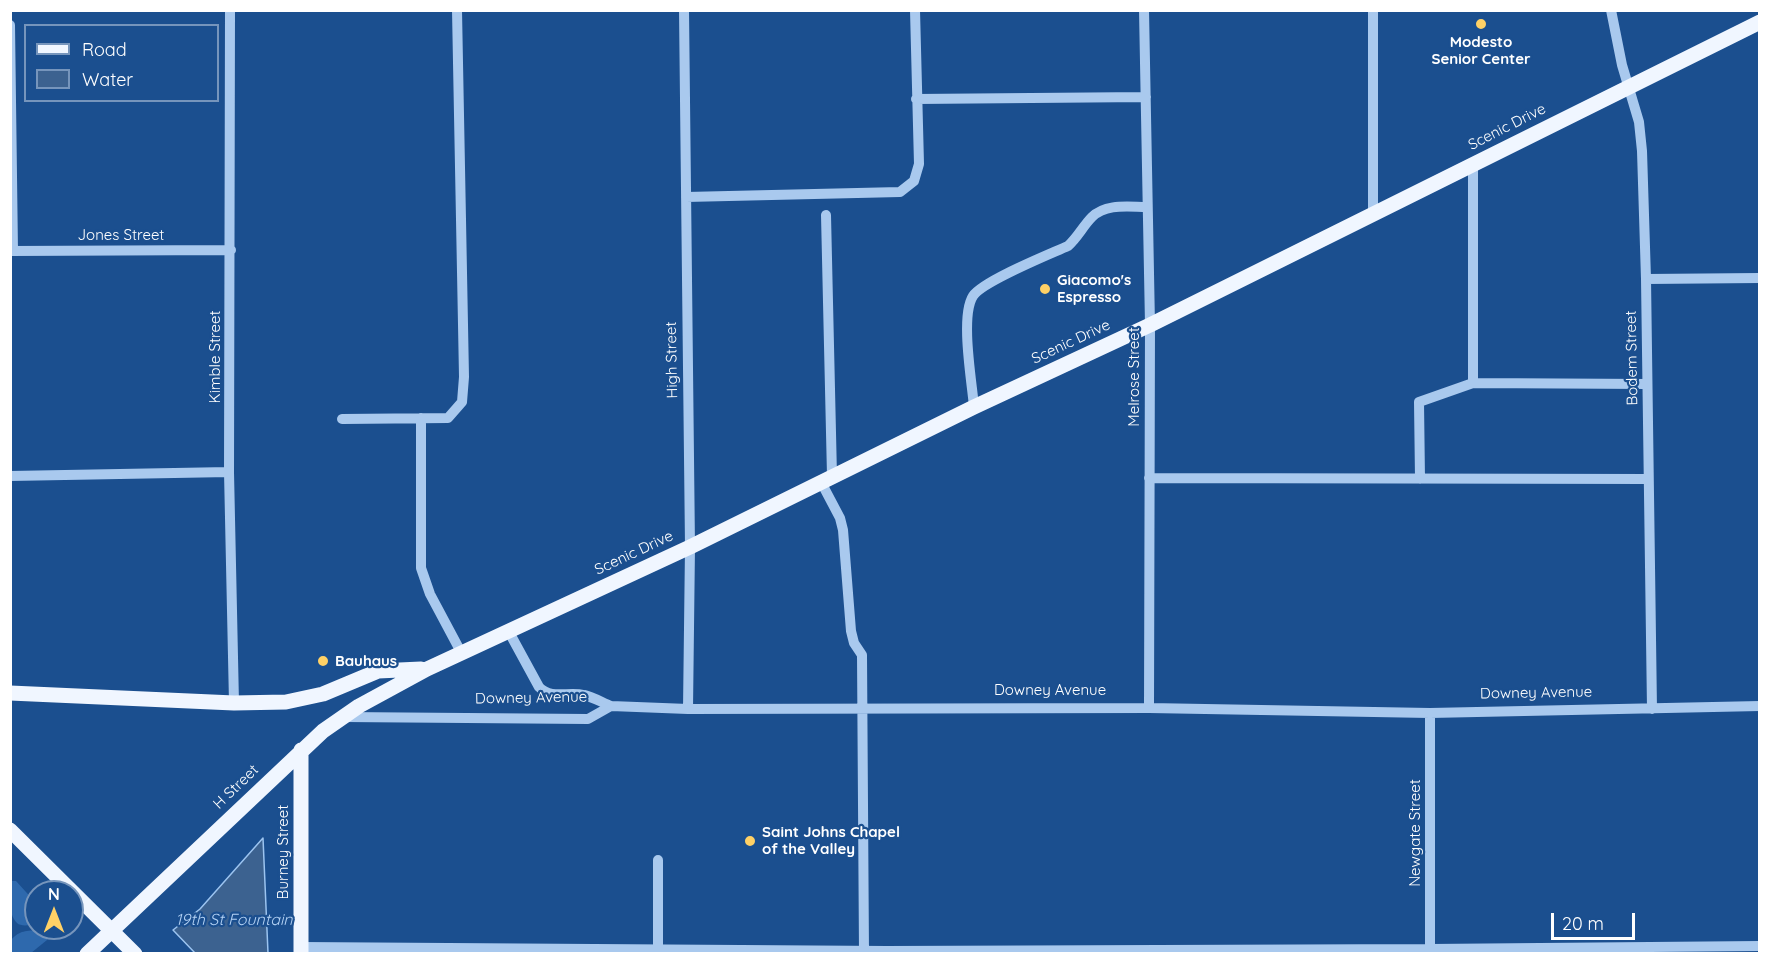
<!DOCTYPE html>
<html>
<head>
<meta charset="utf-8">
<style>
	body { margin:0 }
	#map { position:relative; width:1770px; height:964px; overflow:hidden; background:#1b4f8f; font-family:Quicksand,sans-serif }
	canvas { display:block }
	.frame { position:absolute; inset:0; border:12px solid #fff; pointer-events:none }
	.legend { position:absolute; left:24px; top:24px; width:195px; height:78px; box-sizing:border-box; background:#1b4f8f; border:2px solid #7695bc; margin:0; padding:8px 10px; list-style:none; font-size:18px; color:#fff }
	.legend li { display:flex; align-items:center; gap:12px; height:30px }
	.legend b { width:30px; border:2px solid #7695bc }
	.north { position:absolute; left:24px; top:880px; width:60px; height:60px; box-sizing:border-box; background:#1b4f8f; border:2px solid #7695bc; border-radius:50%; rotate:0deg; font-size:16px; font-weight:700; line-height:24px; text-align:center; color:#fff }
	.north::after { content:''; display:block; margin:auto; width:21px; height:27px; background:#ffd166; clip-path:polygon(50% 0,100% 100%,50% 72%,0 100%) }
	.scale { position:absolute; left:1551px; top:913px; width:84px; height:27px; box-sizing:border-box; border:3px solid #fff; border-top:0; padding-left:8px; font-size:18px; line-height:21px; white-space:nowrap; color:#fff; -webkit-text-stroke:4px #1b4f8f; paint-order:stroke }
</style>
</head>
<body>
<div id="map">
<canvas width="1770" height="964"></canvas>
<div class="frame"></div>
<ul class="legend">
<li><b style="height:8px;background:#f0f6ff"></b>Road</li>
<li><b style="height:16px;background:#3c6290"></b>Water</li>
</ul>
<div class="north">N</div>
<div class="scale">20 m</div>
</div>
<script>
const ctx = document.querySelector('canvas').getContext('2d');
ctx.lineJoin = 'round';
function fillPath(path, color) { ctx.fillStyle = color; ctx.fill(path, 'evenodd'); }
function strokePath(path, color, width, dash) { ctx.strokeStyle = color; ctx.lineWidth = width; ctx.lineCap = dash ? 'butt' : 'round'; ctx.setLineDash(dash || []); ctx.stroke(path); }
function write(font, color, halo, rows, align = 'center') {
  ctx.font = font + ' Quicksand,sans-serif'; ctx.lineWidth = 4.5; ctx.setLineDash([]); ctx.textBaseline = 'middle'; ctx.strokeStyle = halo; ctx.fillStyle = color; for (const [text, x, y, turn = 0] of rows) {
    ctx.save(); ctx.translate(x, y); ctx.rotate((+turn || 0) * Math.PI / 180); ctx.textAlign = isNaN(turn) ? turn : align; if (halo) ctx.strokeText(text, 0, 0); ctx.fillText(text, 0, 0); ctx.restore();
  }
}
const green = new Path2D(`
	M10,881H16L36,903V924C31,925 21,927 17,923C7,913 10,894 10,881Z
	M39,930L47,932V940L31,953H11V940C20,930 26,931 39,930Z`);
const water = new Path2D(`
	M263,838L268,953H195L173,930L200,909Z`);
const minor = new Path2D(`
	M230,10L229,472L234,703
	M684,10L690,547L688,709
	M1144,10L1150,325L1149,708
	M1373,10V215
	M1611,10L1622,65L1639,122L1642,151L1646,279L1652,709
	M10,25L13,251
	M916,99L1146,97
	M1473,164V383L1647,384
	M686,197L900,192L914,181L919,164L915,10
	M826,215L832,476
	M10,251L231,250
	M1646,279L1760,278
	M974,407C972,382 960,316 973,296C983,281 1048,255 1068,246C1078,237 1083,226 1092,217C1106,203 1129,207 1147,207
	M421,418V568L430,594L462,654
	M342,419L448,418L462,402L464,377L457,10
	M10,476L229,472
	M1149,478L1648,479
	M1420,479L1419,402L1473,383
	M821,482L840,518L843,530L851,631L854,643L862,655L864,954
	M509,632L539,687C552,700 568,691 584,695C593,697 603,703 611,706
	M344,717L588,719L611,706L688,709L1149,708L1430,713L1760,706
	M658,860V949
	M301,947L887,951L1430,949L1760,946
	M1430,954V713`);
const major = new Path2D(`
	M10,693L234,703L286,702L323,694L378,671L421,669
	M10,830L135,954
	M87,954L323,731L359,706L427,669L690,547L974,407L1150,325L1760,22
	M301,954V750`);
const markers = [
	[1481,24,6,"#ffd166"],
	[1045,289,6,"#ffd166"],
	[323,661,6,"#ffd166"],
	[750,841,6,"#ffd166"]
];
const poiNames = [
	["Modesto",1481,42,"center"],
	["Senior Center",1481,59,"center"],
	["Giacomo's",1057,280],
	["Espresso",1057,297],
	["Bauhaus",335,661],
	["Saint Johns Chapel",762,832],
	["of the Valley",762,849]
];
const streetNames = [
	["Scenic Drive",1507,127,-27],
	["Jones Street",121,235],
	["Scenic Drive",1071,342,-25],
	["Kimble Street",215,357,-90],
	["Bodem Street",1632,358,-91],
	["High Street",672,360,-91],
	["Melrose Street",1134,377,-90],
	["Scenic Drive",634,553,-25],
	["Downey Avenue",1050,690],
	["Downey Avenue",1536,693,-1],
	["Downey Avenue",531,698,-1],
	["H Street",236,787,-44],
	["Newgate Street",1415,833,-90],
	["Burney Street",283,852,-90]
];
const waterNames = [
	["19th St Fountain",234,920]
];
fillPath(green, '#2e69ad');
fillPath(water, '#3c6290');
strokePath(water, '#9cc4f0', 1.5);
strokePath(minor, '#a9c9ee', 10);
strokePath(major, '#f0f6ff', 15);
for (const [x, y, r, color] of markers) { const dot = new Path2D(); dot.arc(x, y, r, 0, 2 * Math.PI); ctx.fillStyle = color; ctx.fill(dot); strokePath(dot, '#1b4f8f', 2); }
write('bold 15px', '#fff', '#1b4f8f', poiNames, 'left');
write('15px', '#fff', '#1b4f8f', streetNames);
write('italic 16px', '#b5d3f5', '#1b4f8f', waterNames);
</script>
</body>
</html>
